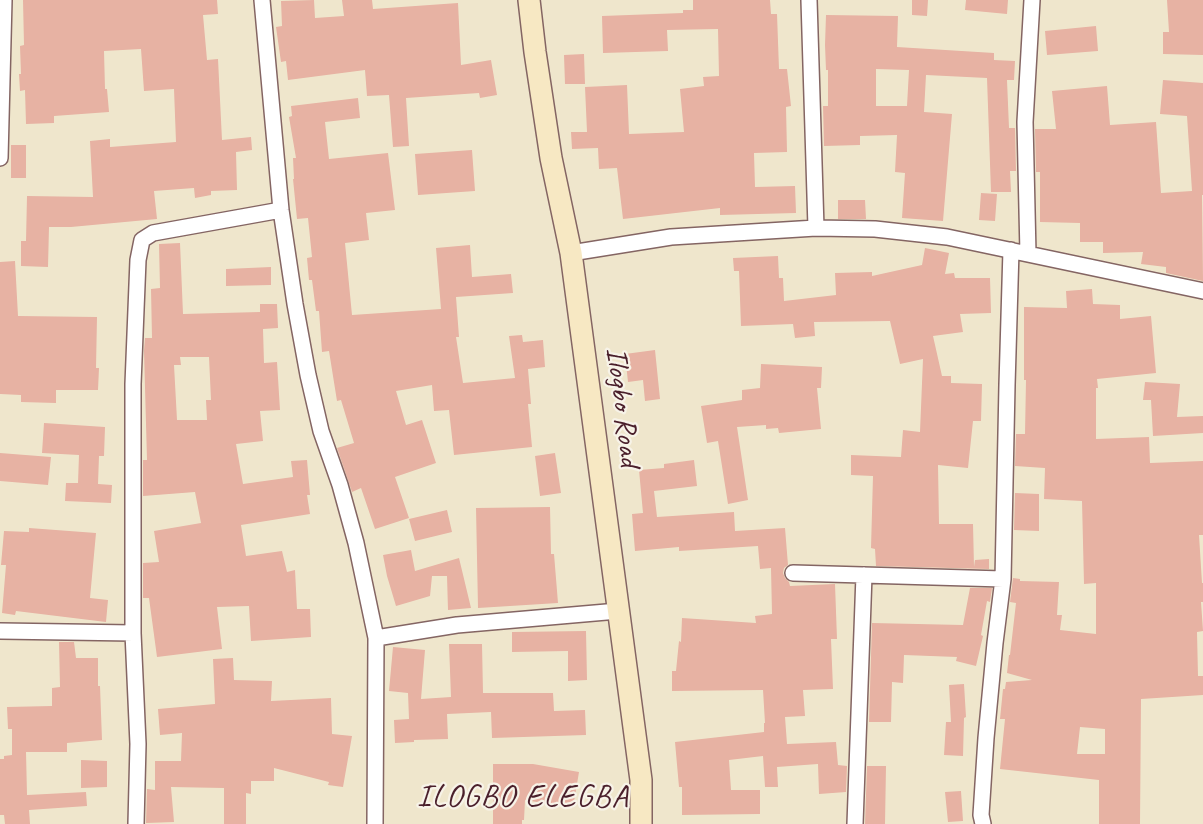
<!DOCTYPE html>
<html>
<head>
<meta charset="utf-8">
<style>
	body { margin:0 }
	canvas { display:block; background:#efe6cc }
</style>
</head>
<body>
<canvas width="1203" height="824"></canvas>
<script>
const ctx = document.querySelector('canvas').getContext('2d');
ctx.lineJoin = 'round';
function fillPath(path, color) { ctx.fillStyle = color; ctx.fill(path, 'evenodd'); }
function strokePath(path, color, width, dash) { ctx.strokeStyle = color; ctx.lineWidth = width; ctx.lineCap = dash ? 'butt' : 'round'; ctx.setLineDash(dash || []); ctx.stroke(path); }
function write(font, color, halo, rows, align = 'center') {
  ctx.font = font + ' Caveat,sans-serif'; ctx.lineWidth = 4.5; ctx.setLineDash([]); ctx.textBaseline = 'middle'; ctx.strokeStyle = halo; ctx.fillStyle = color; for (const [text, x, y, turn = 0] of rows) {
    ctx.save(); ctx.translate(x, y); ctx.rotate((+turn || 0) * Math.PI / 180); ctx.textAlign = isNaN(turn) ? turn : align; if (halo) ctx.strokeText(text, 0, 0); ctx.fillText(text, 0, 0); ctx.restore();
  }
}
const building = new Path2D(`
	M23,0H217L218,14L203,15L207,60L218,59L222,140L251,137L252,150L236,152L237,190L211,191V195L195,198L194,188L154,191L157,219L71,227H49L48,267L21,266V241H26L27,196L93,197L90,141L110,139V147L176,142L174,89L144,91L141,49L104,51L105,89H107L109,112L54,116V123L26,124L25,90L20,91L19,74H21L20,46L24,45Z
	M314,0L315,18L344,16L342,0H372L373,9L458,3L461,65L491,60L497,95L480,98L479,93L406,98L409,146L393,147L389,95L367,96L365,70L288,80L286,61L281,62L276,27L282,26L281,1Z
	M693,0H770L771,14H777L779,69H787L791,106L786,107L787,152L754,153L755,187L795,186L796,213L720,215V208L623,219L617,168L599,169L598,148L572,149L571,132H587L585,87L627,85L629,134L684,132L680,89L704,86L703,77L719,76L718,29L667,30L668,51L603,53L602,16L683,13V10H693Z
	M912,0H928L927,16L912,15Z
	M966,0H1008L1007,14L965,10Z
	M1167,0H1203V55L1163,54V32H1169Z
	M826,15L898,16L897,47L994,53V60L1015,61L1014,80H1007L1009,128H1015L1016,171H1010L1011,192H991L987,78L926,75L924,112L952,114L943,221L902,218L905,173L895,172L897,135L860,136V145L824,146L823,106H828V70H826L825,45ZM876,69L909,70L907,106H876Z
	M1096,26L1098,51L1047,55L1045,31Z
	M584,54L585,84H565L564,55Z
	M1163,80L1203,83V195H1202L1203,281L1166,273V267L1141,264L1143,252L1103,253V242H1080V223L1040,222V172H1036L1035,129H1056L1052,91L1107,86L1110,125L1156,122L1161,193L1192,191L1187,116L1160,114Z
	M358,98L360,118L325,122L329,159L388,153L395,210L366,213L369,240L345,243L352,315L441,309L436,248L470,245L472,277L511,274L513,293L456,297L459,337H456L463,383L515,378L509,336L522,335L523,342L543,340L545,367L528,369L531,404H528L532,447L454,455L449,410L434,411L432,385L396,391L406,425L422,420L436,463L395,477L409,518L375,529L361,488L352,492L337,448L354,443L341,400L337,401L329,351L322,352L319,311H316L312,280H309L307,258L312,257L308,218L297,219L293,179H294L293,158H296L289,117L292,116L291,106Z
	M11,145H26V178H11Z
	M472,150L475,191L418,195L415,154Z
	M981,193L997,194L995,221L979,220Z
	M838,200H865L866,219H838Z
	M180,243L183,314L260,312V304H277L278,328L263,329L264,363L277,362L280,410L260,411L263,441L236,444L243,484L293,477L291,461L307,460L310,495H307L310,514L241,525L246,556L282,551L287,572L295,570L297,609H310L311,637L251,641L249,606L217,607L222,649L157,657L149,598H143V563L159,562L154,531L201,523L195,492L143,496V460H147L144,351L145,338H152L151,289L160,288L159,244ZM180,357H209L211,400H206L207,420H177L174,365H181Z
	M925,248L949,253L945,274L954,273L955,278H990L991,313L960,314L963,332L933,336L942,376H951V383L982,384L981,421H973L968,468L938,465L939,524H973L974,567L975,560L989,559V569L876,566L875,549L871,548L873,476L851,475V455L901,457L903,430L920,432L923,359L900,364L890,321L814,322L815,336L795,338L793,324L741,326L739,271H734L733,258L778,256L779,278H783L784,301L836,295L835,273L872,272V276L922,265Z
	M15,261L18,316L97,317L96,368H99L98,390H56V403L21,402V395L0,394V262Z
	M271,267V285L226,286V269Z
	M1092,289L1093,304L1120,305V319L1151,316L1156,373L1097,379L1098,388H1096V439L1149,437L1150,463L1203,461V535H1199L1202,583H1203V602H1201L1203,631L1197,632L1198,676H1203V695L1141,699L1140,824H1099V780L1000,769L1005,719H1000L1003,689H1005L1006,682L1032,680L1007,673L1009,655H1010L1016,603L1010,602L1013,578L1020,579V581L1059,582L1057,615H1062L1060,630L1096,634V583L1084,584L1082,501L1044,499L1045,468L1015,466L1016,434H1025L1026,380H1024V307L1067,308L1066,291ZM1080,727L1105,729V754H1077Z
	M655,350L660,399L645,401L643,380L628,382L625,354Z
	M761,364L822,367L821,388H817L821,429L779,433L778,428L766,429V425L737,427L748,500L728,504L718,441L707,443L701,406L742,400V390L760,388Z
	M1145,382L1180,384L1177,417L1203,416V433L1153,436L1151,400H1143Z
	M44,423L105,427L104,456H99L98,484L112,485L111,503L65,501L66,483H78L79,455L42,453Z
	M0,453L51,457L48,485L0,481Z
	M555,453L561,493L540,496L535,456Z
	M694,460L697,486L654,491L657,517L734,512L735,531L785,528L788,565L784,568L783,573L785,578L789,582L790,586L835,584L837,639H831L833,689L803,690L805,716L785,717L787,744L836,742L838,765L847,766L846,792L819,794L818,764L777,767L778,787H765L763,756L729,760L731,790H760V814L682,815V787H679L675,742L764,732V723H765L763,690L672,691V671H676L679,641L681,642L682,618L756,623L755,616L772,614L771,568L760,569L758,546L679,551V547L635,551L632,514L643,513L639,470L664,468V464Z
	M1015,493L1039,494V531L1014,530Z
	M550,507L551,554H554L558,603L478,608L476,508Z
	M447,510L452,532L415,541L409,519Z
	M29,528L96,533L90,598L108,600L106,622L16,611L15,615L2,613L6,565H1L4,531L29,532Z
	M411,550L415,571L459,558L471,608L448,610L447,576H432L430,596L396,606L387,576L383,555Z
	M970,588H992L990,602L987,601L981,635L983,636L976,666L956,661L957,657L904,655L903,683L892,682L891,722H869L872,623L963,625Z
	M586,631L587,680L568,681V651L512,652V632Z
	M59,642H74L76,658H98V686H100L102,740L67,743V752H26L27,795L86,792L87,806L29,810L30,824H5L4,815H0V759H4V756L12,755V729H8L7,707L52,706V688L60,687Z
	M449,644H482L483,693H553L554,711L585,710L586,735L492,738L491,712L447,714L448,739L414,740V742L395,743L394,720L409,719L408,693L389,691L393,647L425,650L421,699L451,697Z
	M233,658L234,680L272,681L271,701L331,698L332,734L352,736L343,787L328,785L329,782L274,768V781H251V794L246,793V824H224V788L171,787L174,822L146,823L147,789L155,790V761H181L182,733L160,735L158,709L215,704L213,659Z
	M964,684L966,717L964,718L963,756L944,755L946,722H951L949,685Z
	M81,760L107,761V787L81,788Z
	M493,764H533L579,772L573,808L525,800L524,820H522V824H493Z
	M867,766H886L885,824H865Z
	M961,791L963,821L948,822L945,792Z`);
const minor = new Path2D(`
	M262,0L281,210L295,304L308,375L321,431L340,485L356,543L376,638L375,824
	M809,0L816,228
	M0,158L4,0
	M571,253L671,237L816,228L875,229L947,237L1203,291
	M1028,254L1025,122L1032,0
	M793,573L1003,579
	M0,631L133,633
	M376,638L457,625L618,611
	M136,824L138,744L133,633V384L138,260L142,240L153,233L281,210
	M855,824L864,575
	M983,824L981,815L986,738L995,643L1003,579L1007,385L1011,250`);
const secondary = new Path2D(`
	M529,0L535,52L551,158L571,253L641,780V824`);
const streetNames = [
	["Ilogbo Road",622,407,83]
];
const neighbourhoodNames = [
	["ILOGBO ELEGBA",523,798]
];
fillPath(building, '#e7b2a3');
strokePath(minor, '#846563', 18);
strokePath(secondary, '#846563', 24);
strokePath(minor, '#fff', 15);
strokePath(secondary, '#f7e8c3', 21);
write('30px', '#4a1f2b', '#f7f3e8', streetNames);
ctx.letterSpacing = '1.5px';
write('32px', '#4a1f2b', '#f7f3e8', neighbourhoodNames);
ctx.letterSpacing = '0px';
</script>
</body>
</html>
